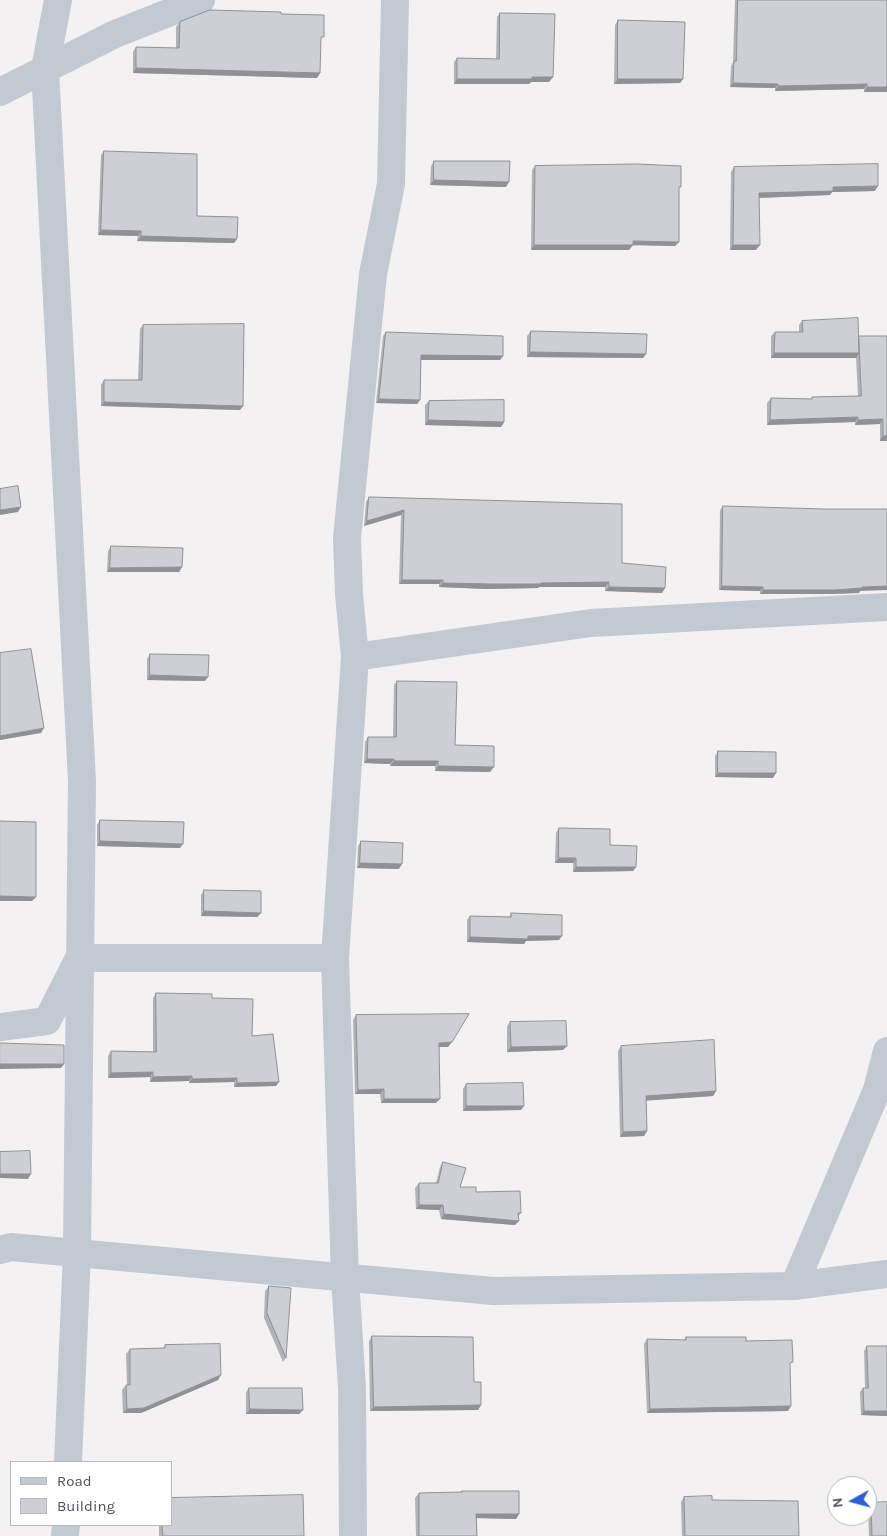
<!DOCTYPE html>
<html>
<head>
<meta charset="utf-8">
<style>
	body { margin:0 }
	#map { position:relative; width:887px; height:1536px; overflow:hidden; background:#f3f1f1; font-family:Karla,sans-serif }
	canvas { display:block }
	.legend { position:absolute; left:10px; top:1461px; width:162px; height:65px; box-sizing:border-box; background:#fff; border:1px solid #b7b9be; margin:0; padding:6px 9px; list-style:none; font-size:15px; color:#4a515c }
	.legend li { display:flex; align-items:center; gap:10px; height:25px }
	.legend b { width:25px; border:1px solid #b7b9be }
	.north { position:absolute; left:827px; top:1476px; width:50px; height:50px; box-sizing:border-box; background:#fff; border:1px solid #b7b9be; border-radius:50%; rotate:263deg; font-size:14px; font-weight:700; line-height:20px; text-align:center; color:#4a515c }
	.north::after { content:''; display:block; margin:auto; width:18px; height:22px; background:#2c5dd2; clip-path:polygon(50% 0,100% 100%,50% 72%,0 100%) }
</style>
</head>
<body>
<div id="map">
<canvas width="887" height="1536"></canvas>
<ul class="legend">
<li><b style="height:6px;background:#c3c9d1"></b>Road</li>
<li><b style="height:14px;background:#cecfd4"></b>Building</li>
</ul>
<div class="north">N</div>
</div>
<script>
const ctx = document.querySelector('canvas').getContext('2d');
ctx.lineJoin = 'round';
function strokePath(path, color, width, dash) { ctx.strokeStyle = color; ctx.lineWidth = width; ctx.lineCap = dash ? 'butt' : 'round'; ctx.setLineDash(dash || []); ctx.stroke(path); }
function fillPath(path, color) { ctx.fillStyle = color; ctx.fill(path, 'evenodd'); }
const street = new Path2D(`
	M58,0L45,69L82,781L77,1253L68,1462
	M0,92L115,34L201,0
	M355,657L591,623L887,607
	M0,1027L47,1021L79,958H335
	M0,1250L11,1247L493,1291L794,1286L887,1274
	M794,1286L877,1090L887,1051
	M65,1536L66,1525
	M353,1536L352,1388L345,1278L335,958L355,657L349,594L347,538L373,274L391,184L395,0`);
const wall = new Path2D(`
	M735,0H887V92H864V89L775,91V88L730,87L731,66L733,62Z
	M500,13L553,77L549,82H531L529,84H454V62L457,58L496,59L497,17Z
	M618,20L683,79L680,83L614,84L615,25Z
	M180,22L320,42V73L317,78L133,73V52L136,47L176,48V27Z
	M104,151L197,216L234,243L137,241L138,236L98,235L101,155Z
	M434,161L506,187L430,185L431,166Z
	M535,166L679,190V242L675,246L633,245L629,250H531L532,170Z
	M734,167L875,191L832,192L830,195L759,198L756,250H730L731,172Z
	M802,321L858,337L887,336V441H880V424L855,425V422L767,425V403L771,398L811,399L812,397L858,396L856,357V358H771V336L775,332H799V325Z
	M143,325L243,406L240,410L101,406V385L104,380H138L140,329Z
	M531,331L646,354L643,358L527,357V336Z
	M386,332L503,356L500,360H421L420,400L417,404L376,403L383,336Z
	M429,401L504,422L501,427L425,425V405Z
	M369,497L622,563L665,588L662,593L605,591V587H539L538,588L487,589L439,587V584H399L401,515L364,526L366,502Z
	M723,506L860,591L859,593L831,594H760V591L719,590L720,510Z
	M111,546L182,567L179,572H107L108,551Z
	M150,654L205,681L147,680V659Z
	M397,681L455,745L490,772L435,771V766H390V764L364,763L365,742L368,737H393L394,685Z
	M718,751L773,778L715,777V756Z
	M100,820L180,848L97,846V825Z
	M559,828L636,867L633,871L573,872V863H555L556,833Z
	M361,841L399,869L357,868L358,846Z
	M204,890L261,913L257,917L201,916V895Z
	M511,913L559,940L526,941L524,944L467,942V920L470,916L509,917Z
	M156,993L212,998L252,1036L276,1086L234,1087V1082L189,1083V1081L150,1082V1077L108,1078V1056L111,1051L153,1052V998Z
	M356,1015L448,1047H439L436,1103H381L380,1094H355L353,1020Z
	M510,1022L563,1050L507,1052V1026Z
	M621,1046L716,1091L713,1096L646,1100L647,1131L644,1136L620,1137L618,1051Z
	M466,1084L521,1110L463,1111V1089Z
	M443,1162L460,1187L476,1192L521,1213L518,1217L515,1225L441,1219L439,1210L416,1209L415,1188L419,1183H436L440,1167Z
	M269,1286L286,1358L283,1362L264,1318L265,1291Z
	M372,1336L474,1382L481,1405L478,1410L370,1411L369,1341Z
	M686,1337L746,1341L790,1366L788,1411L647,1413L644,1344L647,1339L684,1340Z
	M165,1345L218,1380L141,1413H123L122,1390L126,1385H127L126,1354L130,1349L163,1348Z
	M867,1346L887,1416L861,1415L860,1392L863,1388H865L864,1351Z
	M249,1388L303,1410L299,1414H246V1392Z
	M462,1491L519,1514L516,1519L477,1518V1536H416L415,1498L419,1493L461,1492Z
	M684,1497L712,1500L799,1536H682L681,1502Z
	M871,1503L887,1536H869L868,1507Z
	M159,1525H171L304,1536H159Z`);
const shadedWall = new Path2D(`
	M136,68L320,73L317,78L133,73Z
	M532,77H553L549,82H531L529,84H454L457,79Z
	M618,79H683L680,83L614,84Z
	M733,83L778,84L775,88L730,87Z
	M867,84L864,89L775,91L778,86Z
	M867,87H887V92H864Z
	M434,180L509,182L506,187L430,185Z
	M878,186L875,191L832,192L830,195L756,198L759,193L833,187Z
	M101,230L141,231L138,236L98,235Z
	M141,236L237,239L234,243L137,241Z
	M633,241L679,242L675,246L629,245Z
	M534,245H633L629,250H531Z
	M733,245H760L756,250H730Z
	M530,352L646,354L643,358L527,357Z
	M774,353H859L856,358H771Z
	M421,355L503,356L500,360H417Z
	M379,399L420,400L417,404L376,403Z
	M104,402L243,406L240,410L101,406Z
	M858,417L855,422L767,425L770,420Z
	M883,419L880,424L855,425L858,420Z
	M428,420L504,422L501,427L425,425Z
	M883,436H887V441H880Z
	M21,507L18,512L0,515V510Z
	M404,510L401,515L364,526L367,521Z
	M182,567L179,572H107L110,568Z
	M402,580H443L439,584H399Z
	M609,582L605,587H539L538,588L487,589L439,587L443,583Z
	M722,586L763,587L760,591L719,590Z
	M887,586V590L860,591L859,593L831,594H760L763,590Z
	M609,587L665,588L662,593L605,591Z
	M150,675L208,677L205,681L147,680Z
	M44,728L41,733L0,740V736Z
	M367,759H394L390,764L364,763Z
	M394,761H438L435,766H390Z
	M438,766L494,767L490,772L435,771Z
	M718,773H776L773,778L715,777Z
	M100,841L183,844L180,848L97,846Z
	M559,858H576L573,863H555Z
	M360,863L402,864L399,869L357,868Z
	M576,867H636L633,871L573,872Z
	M0,896L36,897L32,901H0Z
	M204,911L261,913L257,917L201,916Z
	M528,936H562L559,940L526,941L524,944L467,942L470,937Z
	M452,1042L448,1047H436L439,1043Z
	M567,1046L563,1050L507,1052L511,1047Z
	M0,1064H64L61,1068L0,1069Z
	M153,1072L150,1077L108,1078L111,1073Z
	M192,1076L189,1081L150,1082L153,1077Z
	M237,1078L234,1082L189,1083L192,1079Z
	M279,1082L276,1086L234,1087L237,1083Z
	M384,1089L380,1094H355L358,1090Z
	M716,1091L713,1096L642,1101L646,1096Z
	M384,1099H440L436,1103H381Z
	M466,1106H524L521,1110L463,1111Z
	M647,1131L644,1136L620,1137L623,1132Z
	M0,1174H31L28,1179L0,1178Z
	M419,1205H443L439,1210L416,1209Z
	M444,1214L519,1221L515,1225L441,1219Z
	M221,1375L218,1380L141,1413H123L127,1409Z
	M481,1405L478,1410L370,1411L374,1407Z
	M791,1406L788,1411L647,1413L650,1409Z
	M250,1409L303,1410L299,1414H246Z
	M864,1411H887V1416L861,1415Z
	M476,1514H519L516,1519L473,1518Z`);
const building = new Path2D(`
	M738,0H887V87H867V84L778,86V84L733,83L734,61H736Z
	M210,10L281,12V14L324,15V37H321L320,73L136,68V47L179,48L180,22Z
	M500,13L555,14L553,77H532V79H457V58L499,59Z
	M618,20L685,22L683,79H618Z
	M104,151L197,154V216L238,217L237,239L141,236V231L101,230Z
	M434,161H510L509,182L434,180Z
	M637,164L681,166V187H679V242L633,241V245H534L535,166Z
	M878,164V186L833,187V191L759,193L760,245H733L734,167Z
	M858,318L859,353H774L775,332H803L802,321Z
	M244,324L243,406L104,402V380H142L143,325Z
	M531,331L647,334L646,354L530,352Z
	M386,332L503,336V356L421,355L420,400L379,399Z
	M859,336H887V436H883V419L858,420V417L770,420L771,398L812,399V397L861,396Z
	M504,400V422L428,420L429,401Z
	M18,486L21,507L0,510V489Z
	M369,497L622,504V563L666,567L665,588L609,587V582L541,583V584H490L443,583V580H402L404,510L367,521Z
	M723,506L824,509H887V586L862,587V588L835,590H763V587L722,586Z
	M111,546L183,548L182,567L110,568Z
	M31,649L44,728L0,736V653Z
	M150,654L209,655L208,677L150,675Z
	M397,681L457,682L455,745L494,746V767L438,766V761H394V759H367L368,737H396Z
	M718,751L776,752V773H718Z
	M100,820L184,822L183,844L100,841Z
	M0,821L36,822V897L0,896Z
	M559,828L610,829V845L637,846L636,867H576V858H559Z
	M361,841L403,843L402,864L360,863Z
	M204,890L261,891V913L204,911Z
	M511,913L562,915V936H528V939L470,937V916L511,917Z
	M156,993L212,994V998L253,999L252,1036L273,1034L279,1082L237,1083V1078L192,1079V1076L153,1077V1072L111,1073V1051L156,1052Z
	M469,1014L452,1042L439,1043L440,1099H384V1089L358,1090L356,1015Z
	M566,1021L567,1046L511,1047L510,1022Z
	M714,1040L716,1091L646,1096L647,1131L623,1132L621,1046Z
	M0,1043L64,1045V1064H0Z
	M523,1083L524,1106H466V1084Z
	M30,1151L31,1174H0V1152Z
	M443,1162L466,1168L460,1187H476V1192L520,1191L521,1213H518L519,1221L444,1214L443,1205H419V1183H438Z
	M269,1286L291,1288L286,1358L267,1313Z
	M372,1336L473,1337L474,1382H481V1405L374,1407Z
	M686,1337H746V1341L792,1340L793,1362L790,1363L791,1406L650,1409L647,1339L686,1340Z
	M220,1344L221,1375L144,1408L127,1409L126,1385H130V1349L165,1348V1345Z
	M867,1346H887V1411H864L863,1388H868Z
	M249,1388H302L303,1410L250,1409Z
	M462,1491H519V1514H476L477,1536H419V1493L462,1492Z
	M303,1495L304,1536H163L162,1525H171V1498Z
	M712,1496V1500L798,1501L799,1536H685L684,1497Z
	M887,1502V1536H872L871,1503Z`);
strokePath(street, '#c3c9d1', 28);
fillPath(wall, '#b1b2b6');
fillPath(shadedWall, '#909194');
fillPath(building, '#cecfd4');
strokePath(building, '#909194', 1);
</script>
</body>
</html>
